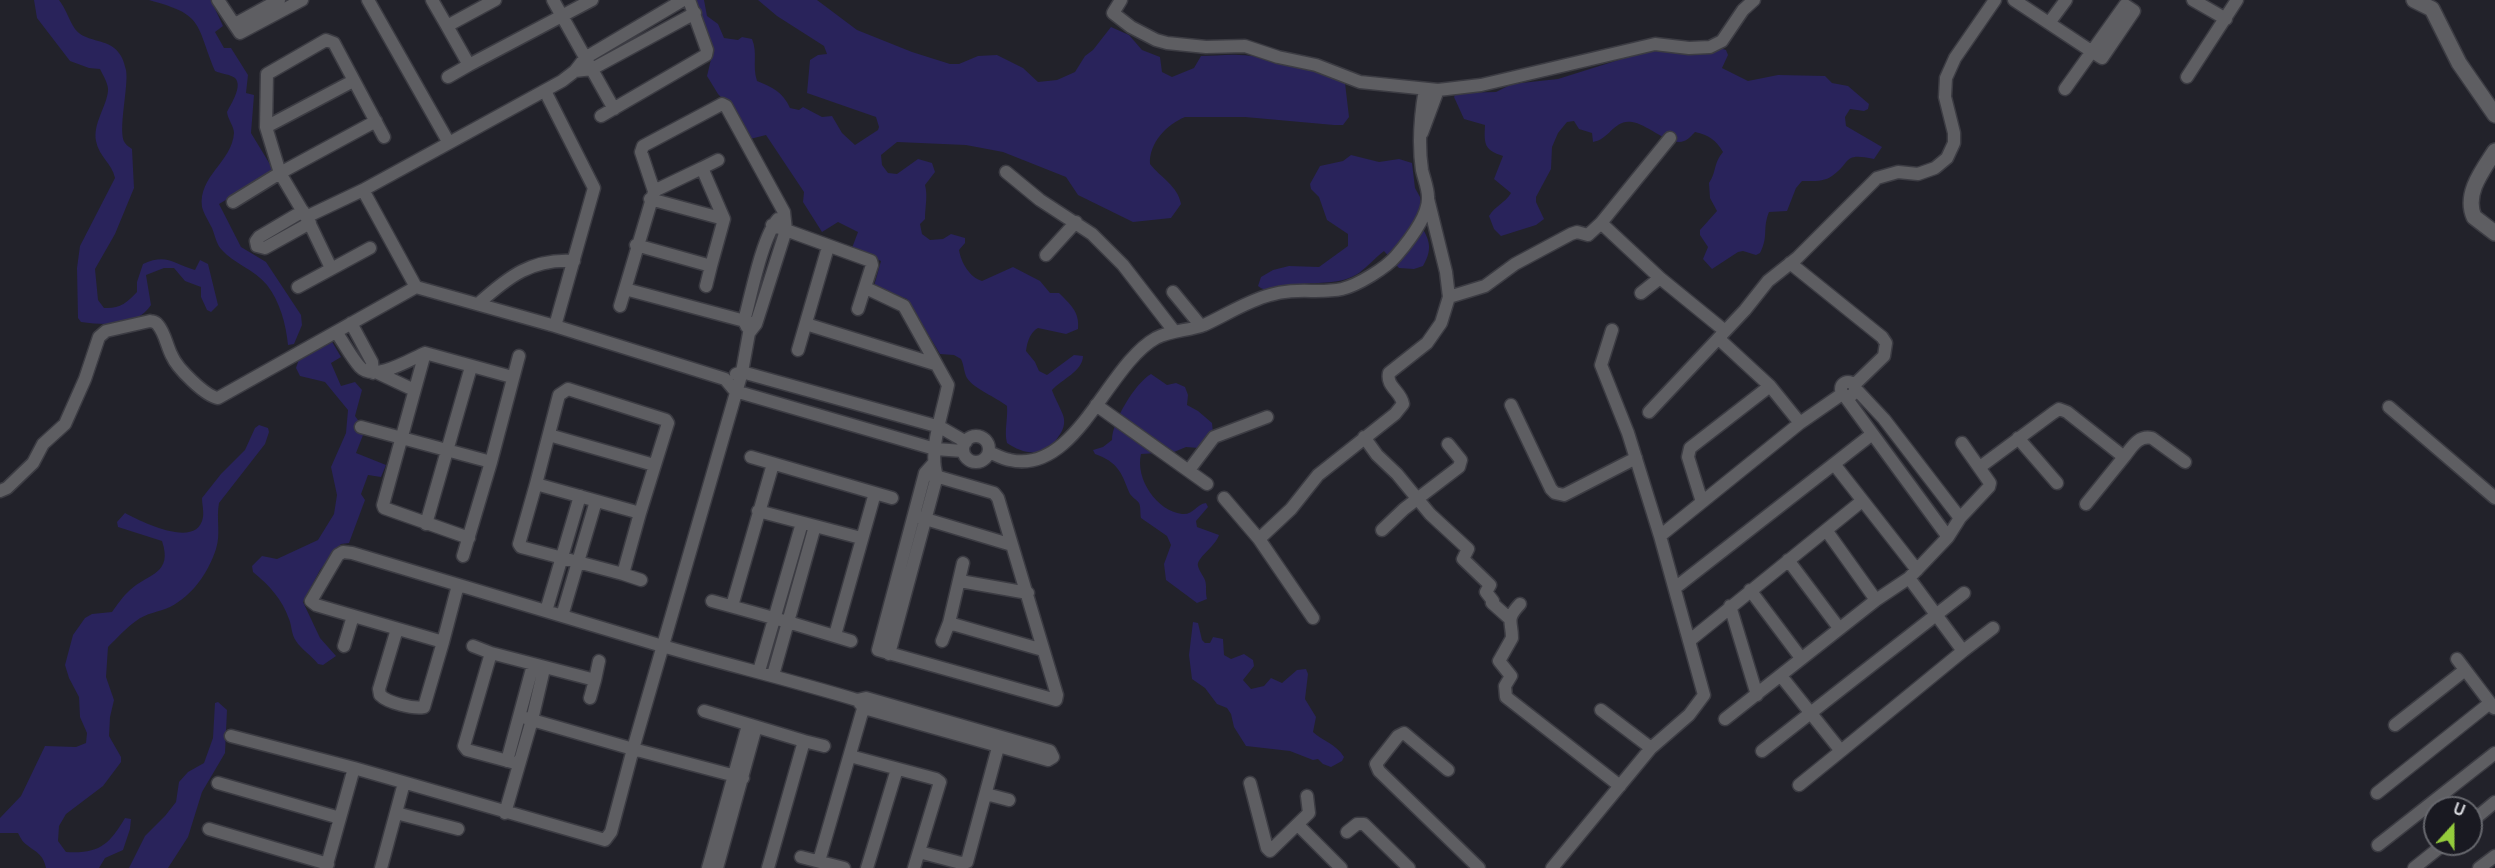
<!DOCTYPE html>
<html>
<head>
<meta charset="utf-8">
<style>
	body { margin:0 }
	#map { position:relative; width:2495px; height:868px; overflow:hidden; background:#22222a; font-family:Overpass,sans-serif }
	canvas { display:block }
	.north { position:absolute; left:2423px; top:796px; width:60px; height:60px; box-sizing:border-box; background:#191921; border:2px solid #66676d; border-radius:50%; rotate:21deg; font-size:16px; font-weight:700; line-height:24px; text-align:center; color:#dadbe0 }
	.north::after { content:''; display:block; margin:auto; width:21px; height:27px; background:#94cc3c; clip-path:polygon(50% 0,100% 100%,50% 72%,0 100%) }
</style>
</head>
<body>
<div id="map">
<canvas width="2495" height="868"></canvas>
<div class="north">U</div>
</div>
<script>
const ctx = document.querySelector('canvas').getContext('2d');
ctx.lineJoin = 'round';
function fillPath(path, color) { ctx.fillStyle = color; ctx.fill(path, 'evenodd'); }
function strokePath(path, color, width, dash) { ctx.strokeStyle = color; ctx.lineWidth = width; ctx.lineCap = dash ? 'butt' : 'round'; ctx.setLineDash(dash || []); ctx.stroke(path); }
const green = new Path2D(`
	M34,0H59C66,9 69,20 75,29C89,47 119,33 126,70C129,86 117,133 125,143C127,146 130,147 132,149L134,188L115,234L95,269L98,300L104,308C119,309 127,303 137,292V282L143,264C167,253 173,264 195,270L200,260L208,264L218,305L211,312L207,310L201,297V287L185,281L174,268H164L146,275L151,305C135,328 105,325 81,322L78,318L77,268L80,246L115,178C112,163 99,157 96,141C93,123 106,108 108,91C109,85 103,75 100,69L89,68L70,61L37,18Z
	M149,0H211L223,26L215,32L224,48H231L248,75L246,93L254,95L251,133L274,171L219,204L241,247L266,262L301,315L302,325L294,344L288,345C286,324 280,302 267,285C254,269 234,264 221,249C216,243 215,235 212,228C209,222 204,214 202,207C198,176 232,162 234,133C234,126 228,120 227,112C231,104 243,86 235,78C230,74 221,74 215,71C195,22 204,15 149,0Z
	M694,0H704L707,16L718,24L724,38L738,40L742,37L752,39C758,53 752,65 757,81C772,87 783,92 790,108L799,110L803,107L822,117L832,116L842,133L855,145L878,130L879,127L876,117L807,93L810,60L818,55L827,54L824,46L777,16L758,0H817L857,30L912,52L950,64H959L978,56L997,55L1023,68L1038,82L1057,80L1075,72L1085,56L1093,50L1111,27L1129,35L1142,50L1160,57L1162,72L1172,77L1194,68L1201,56C1214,56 1227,54 1239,55C1271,56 1317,68 1345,83L1349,117L1343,125H1334L1245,117H1185C1166,125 1149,143 1150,164C1161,178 1178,186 1181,204L1171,218L1133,222L1078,195L1066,177L1003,152L966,145L897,142L881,155L882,165L888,173L897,174L918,159L932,163L935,172L925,185C928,196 925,207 925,219L920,224L922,234L930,240L943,239L951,234L965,238V243L959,250C961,262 969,277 982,281L1013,267L1040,281L1050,293H1059C1070,304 1080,312 1078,329L1066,334L1038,328C1030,332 1027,343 1026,351L1035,362L1039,371L1047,375L1074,355L1083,356C1083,371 1061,380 1052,390C1054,397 1064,414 1064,419C1065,428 1061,433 1056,440C1043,458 1023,454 1007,443C1004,431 1008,419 1007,406C996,397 974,389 967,378C964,373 964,365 961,359L954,355L940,354L907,299L874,286L881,261L852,248L858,232L838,222L822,232L803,202L804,192L766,135L750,139L735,112L718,94L707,76L713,51Z
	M1720,48L1726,50L1728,55L1722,68L1748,81L1778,75L1825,76L1832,83L1848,86L1869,104L1868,109L1864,111L1850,109L1845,117L1846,126L1882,147L1874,159C1842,152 1852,162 1832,176C1824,182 1812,181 1802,181L1796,188L1787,211L1769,212C1762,229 1769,236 1760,253L1756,255L1743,251L1738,252L1712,269L1703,259L1708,247L1700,235V230L1717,211L1710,198L1709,183C1717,171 1713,164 1723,152C1716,140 1709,135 1695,132C1692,135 1688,140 1684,141C1671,147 1647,124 1632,122C1614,119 1610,139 1593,142L1592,133L1579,129L1574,121L1567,122L1558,133L1552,147L1551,169L1536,197V202L1544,219L1536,225L1501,236L1494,229L1489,216C1495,206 1505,203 1511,193L1494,179L1503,156C1484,150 1484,144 1485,125L1464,119L1454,97L1456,93L1496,92L1512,84L1558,79L1644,52L1671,49Z
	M1351,155L1379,162L1399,159L1412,163L1415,188L1420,197L1421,207L1417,220C1429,238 1434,247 1423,266L1414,269L1399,268L1384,251C1375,258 1367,267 1359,273C1341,285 1319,282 1299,284C1286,285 1270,296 1258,286L1261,277L1273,270L1289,266L1319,267L1348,246V234L1327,220L1319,197L1311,189L1310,184L1320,166L1343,161Z
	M331,340L341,357L331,363L341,386L355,382L362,390L355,416L365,430L356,453L386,465L381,477L368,475L361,494L365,500L349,543L341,544L320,570L303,602L320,638L336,656L323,665L318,664C312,656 301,649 296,641C291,634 292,626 289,619C282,599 269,585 253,572L252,566L262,556L277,559L318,540L334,514L337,495L331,467L346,433L348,410L325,382L300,376L296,368L299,359Z
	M1151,374L1167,385L1176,383L1185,387L1188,395L1187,405L1198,411L1212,423L1213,433L1199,448L1186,447L1174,452L1141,454C1135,479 1157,511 1182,514C1194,515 1196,504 1206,503L1208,507L1196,521L1197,527L1219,535C1215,547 1196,558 1198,566C1199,571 1203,575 1205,580C1207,586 1205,592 1207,599L1197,603L1166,580L1164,564L1171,545L1167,536L1141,518C1140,514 1141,507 1139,503C1136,499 1131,497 1129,492C1121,471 1117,462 1095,454L1093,450L1103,447L1112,440C1112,422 1135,383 1151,374Z
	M259,425L268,428L269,432L265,444L219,503C216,519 221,534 216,549C208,573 193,595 170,607C159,612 146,613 136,621C126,628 117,638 108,647L106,677L114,700L110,717L109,736L121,757V762L103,786L66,814L59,826L58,841L66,852C99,854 109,845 125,818L131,819L130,829L123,850L105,858L99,868H46C43,854 37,853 27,845C23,843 20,837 18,833H0V818L21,796L45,746L76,747L86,743L87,733L80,717L79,697L69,678L65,665L73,635L85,618L92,614L112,612C117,605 123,596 130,590C149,573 173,574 162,541L118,527L117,522L125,513C142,522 198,550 203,517C204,511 202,504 202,498L221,474L245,450L255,428Z
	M1193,622L1198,623L1202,640L1205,643H1210L1213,637L1223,639L1224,655L1231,659L1244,654L1253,660L1254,666L1243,680L1251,689L1264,686L1271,678L1282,683L1297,670L1306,669L1308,674L1305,699L1316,717L1313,732C1323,741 1336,744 1344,757L1342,761L1331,767L1323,764L1318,759L1313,760L1290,751L1246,746L1234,727L1231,714L1227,708L1217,704L1205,688L1192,679L1189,655Z
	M218,702L227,710L225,753L202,792L188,837L168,868H129L145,836L165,816L176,802L179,782L188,772L204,763L213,738L215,703Z`);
const minor = new Path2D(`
	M218,0L240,33L302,0
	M368,0L449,143L363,190L306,217L280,173L266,127L267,74L326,40L334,43L384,137
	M432,0L447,26L495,0
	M553,0L614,109
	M1121,0L1113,13L1131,27L1156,40L1167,43L1206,47L1245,46L1278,57L1316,65L1360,82L1438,90L1481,85L1655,44L1689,48L1710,47L1722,41L1743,10L1754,0
	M2014,0L2091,51L2102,58L2134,11L2125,5L2065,89
	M2193,0L2226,19
	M2049,23L2066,0
	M235,24L279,0
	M447,26L469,65L592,0
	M575,71L592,69L695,13
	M448,77L469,65
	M2187,77L2237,0
	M545,91L594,188L555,326
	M601,116L706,55L707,50L689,0
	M266,127L353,81
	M1422,133L1438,90
	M449,143L562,81L575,71L585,58L683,0
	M702,168L718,160
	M1006,172L1040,200L1092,234L1123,265L1174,331
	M363,190L416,287
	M233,202L280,173L376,121
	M303,211L259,237L256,241L257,246L265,248L310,223
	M307,218L331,268
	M1601,223L1660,278L1725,331
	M772,225L871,261L872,265L858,309
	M636,245L711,266L724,219L650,199
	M1046,255L1076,222
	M1790,263L1882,337L1886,343L1884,356L1854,385
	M706,286L711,266
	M298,287L370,248
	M866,288L904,306L948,385C943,412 928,451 937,476L889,654
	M625,289L756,324
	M1173,292L1201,326
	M1641,293L1660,278
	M1449,297L1485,286L1515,264L1571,234L1577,232L1588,235L1601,223L1670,138
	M478,304C508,277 532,258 574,261
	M620,306L654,192
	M351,323L372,362L373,373
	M806,324L935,364
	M747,327L744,321C751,296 762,237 778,219
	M1612,330L1601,365L1628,433L1660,536L1800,423L1842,394
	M336,332C344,343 351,357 360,367C374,382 409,360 425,353
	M1719,339L1770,386L1800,423
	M798,350L828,247
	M378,373L414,390
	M736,374L742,372L940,427L966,442
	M1841 389a7 7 0 1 1 14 0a7 7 0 1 1-14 0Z
	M1855,388L1884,419L1960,518
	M1844,395L1948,537
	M1096,405L1207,484
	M1511,405L1551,489L1555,493L1564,495L1636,458
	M2389,407L2495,498
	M1649,412L1745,310L1768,281L1797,258L1877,178L1898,172L1918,174L1935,168L1947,158L1954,143V133L1945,97L1946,78L1955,58L1995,0
	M361,427L491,462
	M549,435L654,465
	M963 449a13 13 0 1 1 26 0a13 13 0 1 1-26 0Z
	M1364,437L1377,455L1397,474L1430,514L1468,549L1463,559L1490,585L1486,592L1493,601L1492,603L1510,619
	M2018,438L2057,483
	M989,452C996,455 1003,459 1010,460C1076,475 1107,365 1156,338C1172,330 1188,331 1204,325C1226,315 1247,301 1270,295C1295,287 1320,294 1342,289C1358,285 1386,268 1396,256C1408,242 1429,216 1428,197C1428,188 1424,179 1422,170C1418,143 1420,117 1425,89
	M751,457L892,498
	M2124,457C2132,447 2138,435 2152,438L2185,462
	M1834,464L1917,570
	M1980,467L2053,413L2059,409L2067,412L2124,457L2086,504
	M1189,470L1214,437L1267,417
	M925,473L994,493L998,498L1057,695L1056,700L878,650L925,473L933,464
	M536,484L640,513L623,574L521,547L519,544Z
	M536,484L559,395L568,389L666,420L668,423L640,513
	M0,491L7,488L33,463L43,444L65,424L85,379L99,337L106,331L150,321C154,322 155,321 158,325C165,333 167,347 172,356C177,368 205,396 218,398L416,287L555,326L725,379L735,391L935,449L963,451
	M1224,498L1259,539
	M1702,502L1688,457L1690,448L1770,386
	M758,511L861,538
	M919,517L1012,545
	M426,524L471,367
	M1382,530L1404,509L1459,467L1461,460L1448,444
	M1826,530L1876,600
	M469,538L384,508L383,505L425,353L512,377
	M463,556L491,462L519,356
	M1788,560L1839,628
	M623,574L641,580
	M960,581L1028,593
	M458,585L443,642L316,605L311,601L338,555L343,552L352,553C454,584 556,615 659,645C724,664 791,680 857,700L866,698L1050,751L1053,757L1048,760L864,708L857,700
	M1675,588L1871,435
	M1750,590L1801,658
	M712,601L788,622L815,526
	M1520,604C1505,620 1512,621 1512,638L1499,661L1511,676L1505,686L1506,697L1620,786
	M732,606L773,464
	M1730,606L1757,695
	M546,611L580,496
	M562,616L596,501
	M1313,618L1259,539L1291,509L1318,475L1395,414L1403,404C1401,391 1386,387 1389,373L1427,343L1441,323L1449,297L1446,272L1428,199
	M949,623L1043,650
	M397,629L379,689L380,695C388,703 413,709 424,707L443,642
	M835,635L875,493
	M942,641L949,623L963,563
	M1689,641L1862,501
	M344,646L353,616
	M473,646L491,653
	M1963,651L1993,628
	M2457,659L2494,708
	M759,671L802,523
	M773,675L788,622L851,641
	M1781,676L1841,751L1963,651L1909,578
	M595,680L599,661
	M1601,710L1651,748
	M704,711L804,741L768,868
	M526,718L532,720L544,669
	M1725,719L1876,600L1909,578L1948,537L1960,518L1989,487L1990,483L1962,443
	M2395,725L2465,670
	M231,736L354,768
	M804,741L824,746
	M1762,751L1964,593
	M850,756L936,779L940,782L914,868
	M507,761L533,665
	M519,764L467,750L464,746L491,653L595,680L590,698
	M1448,770L1404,733L1398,736L1376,764L1379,771L1479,868
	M218,783L340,818
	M1250,783L1267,848L1270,851L1309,813L1307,796
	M1799,785L1841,751
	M2377,793L2490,703
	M986,794L1009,800
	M396,813L458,829
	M505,813L532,720L633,749L742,372L749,333L756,324L786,230L784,212L726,106L722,104L643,146L641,152L654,191L702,168L724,219
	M2471,822L2495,802
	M1298,825L1341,868
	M209,829L328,864
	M1347,832L1357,824H1364L1409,868
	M2378,845L2495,753
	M919,852L961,863L967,862L1000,740
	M801,857L844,868
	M819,861L865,702
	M326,868L354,768L605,840L611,832L633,749L743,778
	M381,868L404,783
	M708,868L748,725
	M717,868L756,727
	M867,868L897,769
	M1552,868L1651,748L1689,715L1704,695L1660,536
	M2414,868L2444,844
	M2479,868L2495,856`);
const tertiary = new Path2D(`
	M2414,0L2432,9L2459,63L2495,115
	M2495,151C2482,171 2464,194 2474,217L2495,233`);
fillPath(green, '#29235b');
strokePath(minor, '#3c3c43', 15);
strokePath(tertiary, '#3c3c43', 18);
strokePath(minor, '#5e5e62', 12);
strokePath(tertiary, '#5e5e62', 15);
</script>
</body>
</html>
